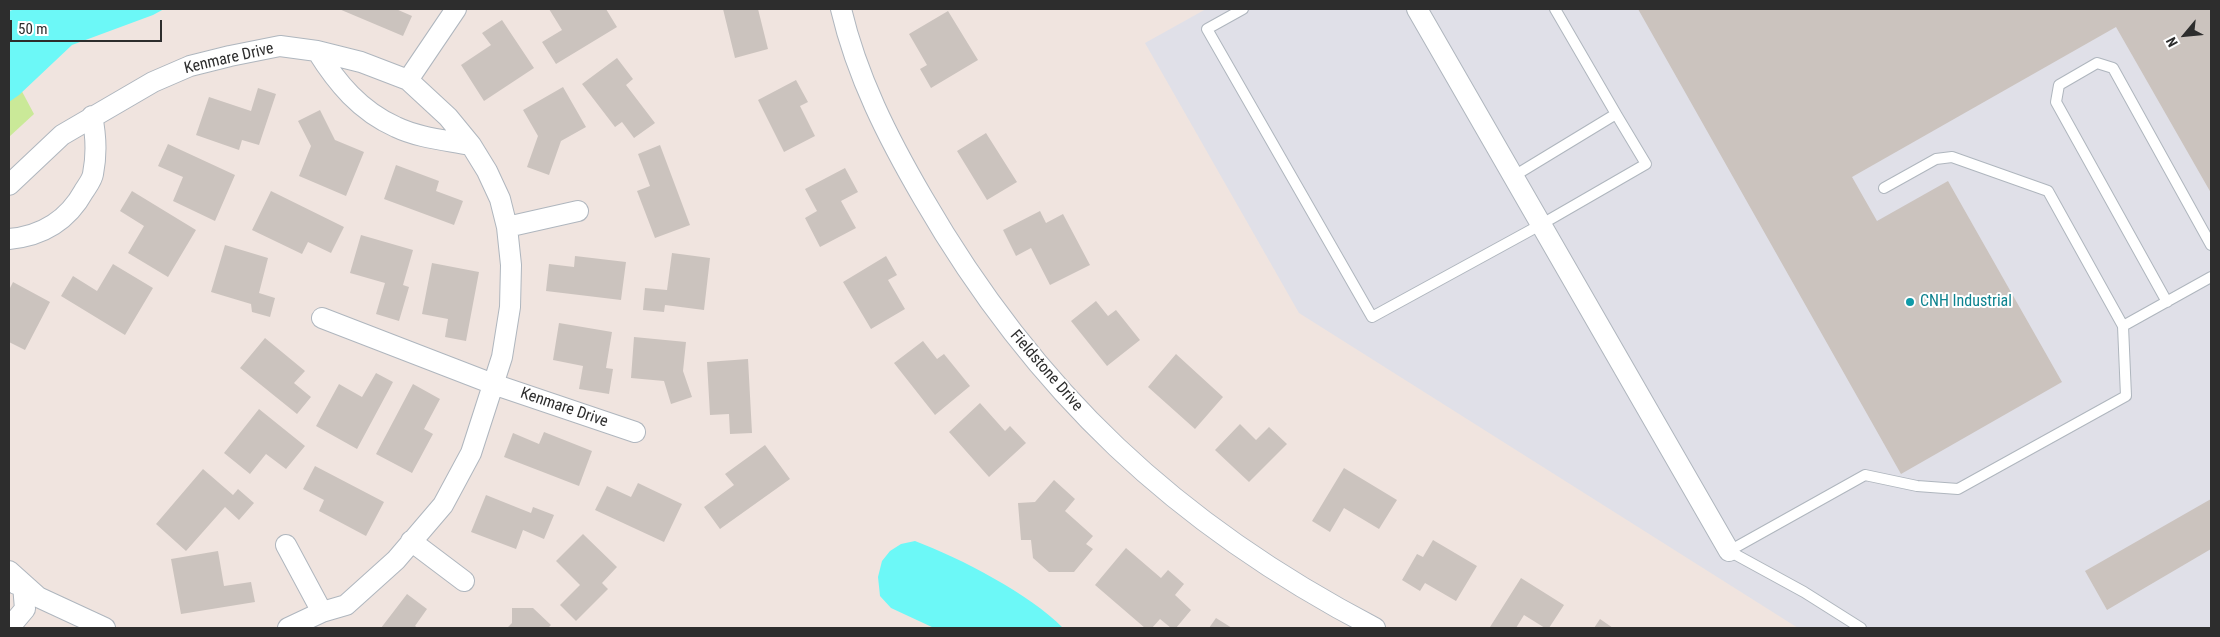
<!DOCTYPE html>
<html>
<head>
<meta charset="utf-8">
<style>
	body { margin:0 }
	#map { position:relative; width:2220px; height:637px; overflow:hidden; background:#f0e4df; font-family:"Roboto Condensed",sans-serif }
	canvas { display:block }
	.frame { position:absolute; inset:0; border:10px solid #2d2d2d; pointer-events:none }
	.north { position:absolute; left:2160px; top:10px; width:50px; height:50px; -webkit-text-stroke:4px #fff; paint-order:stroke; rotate:242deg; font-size:14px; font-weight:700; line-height:20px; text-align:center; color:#2d2d2d }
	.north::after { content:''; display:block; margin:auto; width:18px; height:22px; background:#2d2d2d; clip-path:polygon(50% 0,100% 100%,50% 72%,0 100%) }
	.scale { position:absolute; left:10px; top:20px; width:152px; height:22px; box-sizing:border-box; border:2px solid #2d2d2d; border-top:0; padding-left:6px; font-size:15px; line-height:18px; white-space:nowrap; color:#2d2d2d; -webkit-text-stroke:4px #fff; paint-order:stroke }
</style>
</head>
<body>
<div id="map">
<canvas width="2220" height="637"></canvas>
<div class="frame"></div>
<div class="north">N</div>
<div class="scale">50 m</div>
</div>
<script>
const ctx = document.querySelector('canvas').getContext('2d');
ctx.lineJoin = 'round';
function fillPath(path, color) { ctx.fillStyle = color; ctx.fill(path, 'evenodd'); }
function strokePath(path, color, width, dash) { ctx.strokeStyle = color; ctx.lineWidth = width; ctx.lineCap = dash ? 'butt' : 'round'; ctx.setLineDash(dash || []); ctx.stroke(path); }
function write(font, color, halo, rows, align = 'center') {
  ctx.font = font + ' "Roboto Condensed",sans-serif'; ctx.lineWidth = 4; ctx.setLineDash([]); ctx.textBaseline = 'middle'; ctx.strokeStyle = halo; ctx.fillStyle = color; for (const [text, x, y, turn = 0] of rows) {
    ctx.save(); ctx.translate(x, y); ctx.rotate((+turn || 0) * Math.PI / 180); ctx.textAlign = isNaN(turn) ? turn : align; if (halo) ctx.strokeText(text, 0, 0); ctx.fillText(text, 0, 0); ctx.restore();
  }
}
const industrial = new Path2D(`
	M1206,9H2211V628H1798L1299,313L1145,43Z`);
const green = new Path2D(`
	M9,67L34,114L9,137Z`);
const water = new Path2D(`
	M16,9H164L153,15L72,45L19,95L9,102V11Z
	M915,541C960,558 1030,594 1063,628H934L891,608L880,596L878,577L882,561L890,551L901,544Z`);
const building = new Path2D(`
	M339,9H396L412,16L403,36Z
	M549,9H606L617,27L556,64L542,42L562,30Z
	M723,9H758L768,49L735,58Z
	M1638,9H2211V193L2116,27L1852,177L1877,221L1948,181L2062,382L1901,474Z
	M948,11L978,60L931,88L920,69L927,65L909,34Z
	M502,20L534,68L484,101L461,65L491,45L482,33Z
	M617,58L633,79L626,85L655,123L634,138L622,122L615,127L582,84Z
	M796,80L808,102L800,106L815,136L784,152L758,100Z
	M563,87L586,127L561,141L549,175L527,167L538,136L523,110Z
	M258,88L276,94L259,145L242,140L239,150L196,135L209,97L251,111Z
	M320,110L335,140L364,152L346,196L299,176L311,146L298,121Z
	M986,133L1017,182L987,200L957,151Z
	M168,144L235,175L215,221L173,201L183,177L158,166Z
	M660,145L690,225L655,238L637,191L650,186L638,154Z
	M396,165L439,181L436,191L463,201L454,225L384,199Z
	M845,168L858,192L841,201L856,228L820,247L805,218L817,211L805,189Z
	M132,191L196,230L168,277L128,253L144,226L120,211Z
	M271,191L344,227L331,253L308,242L302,254L252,230Z
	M1040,211L1046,223L1063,214L1090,265L1050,285L1031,248L1016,256L1003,230Z
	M361,235L413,250L403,285L409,287L399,321L376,314L385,283L350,273Z
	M225,245L268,258L259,293L275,298L270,317L252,312L251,304L211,292Z
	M672,253L710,258L704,310L665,305L664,312L643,310L645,288L667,290Z
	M575,256L626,262L621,300L546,291L549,264L574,267Z
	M886,256L897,275L888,280L905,309L871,329L843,282Z
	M432,263L479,272L466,341L445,337L448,319L422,314Z
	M113,264L153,288L125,335L61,296L73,276L97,291Z
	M13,282L50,302L25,350L9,342V290Z
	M1096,301L1108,316L1116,310L1140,340L1107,366L1071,321Z
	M559,323L612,332L606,368L613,369L609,394L579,389L583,366L553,360Z
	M634,337L686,342L683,371L692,397L671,404L664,381L631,378Z
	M265,338L305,371L294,383L311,397L297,414L240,368Z
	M923,341L937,359L944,354L970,386L935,415L894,363Z
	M1176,354L1223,397L1195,429L1148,387Z
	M748,359L752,433L730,434L729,414L710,415L707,362Z
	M376,373L393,382L357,449L316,426L339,384L362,397Z
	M413,384L440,399L424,429L433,434L412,473L376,454Z
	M980,403L1005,431L1010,426L1026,443L989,477L949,432Z
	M259,409L305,446L286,469L266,454L250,474L224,453Z
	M1240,424L1256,440L1269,427L1287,444L1249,482L1215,450Z
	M544,432L592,451L579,486L504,457L513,433L539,444Z
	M765,445L790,479L720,529L704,507L734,485L725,474Z
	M315,466L384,502L366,536L319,511L324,500L303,489Z
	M1344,468L1397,500L1379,529L1344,508L1330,532L1312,521Z
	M203,469L233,495L238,489L254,503L239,520L225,507L186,551L156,524Z
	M1054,480L1075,499L1065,511L1093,536L1086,544L1093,549L1074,572H1049L1033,558L1031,540H1021L1018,503L1035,502Z
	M638,483L682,504L664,542L595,510L607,486L631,497Z
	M486,495L531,513L533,507L554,515L544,539L523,530L516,549L471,532Z
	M2211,499V549L2107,610L2085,571Z
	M583,534L617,567L602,583L608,589L576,621L560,605L580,585L556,561Z
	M1433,540L1477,566L1456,601L1425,583L1420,591L1402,580L1417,554L1423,557Z
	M1126,548L1161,578L1168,570L1184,584L1175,595L1191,610L1176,628H1171L1160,619L1152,628H1145L1095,585Z
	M218,551L224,586L251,582L255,602L181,614L171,559Z
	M1521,578L1564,605L1549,628H1545L1524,615L1516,628L1490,627Z
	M407,594L427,609L415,626L418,628H381Z
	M512,608H533L551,625L548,628H507L512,623Z
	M1216,618L1232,628H1209Z
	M1600,619L1613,628H1594Z`);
const service = new Path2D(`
	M1243,9L1207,29L1372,317L1542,224L1646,164L1616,114L1514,176
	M1555,9L1616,114
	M1884,188L1936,159L1952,157L2048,191L2123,326
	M2167,302L2056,102L2059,85L2097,63L2113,68L2211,245
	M1729,551L1865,475L1917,486L1958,489L2126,396L2123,326L2211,277
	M1729,551L1804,592L1861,628`);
const minor = new Path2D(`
	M841,9C857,77 888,138 923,198C1035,392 1177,525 1375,628
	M1417,9L1729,551
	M317,51C337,83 360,111 396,127C419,138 446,140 471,145
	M408,80L456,9
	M9,185L62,135L153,82L190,66L230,56L280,46L317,51L361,62L408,80L448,117L471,145L487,171L500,199L507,227L511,265L510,307L502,357L471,453L443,505L396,560L346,605L322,612L288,628
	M507,227L578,211
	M9,239C42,236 68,220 84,191C87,186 92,180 93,174C97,154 96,135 92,116
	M322,318L493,384L635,432
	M411,541L464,581
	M286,545L322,612
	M9,571L38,597L105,628
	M9,628L25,609L23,585L16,584`);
const markers = [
	[1910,302,5,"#0f9aa8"]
];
const streetNames = [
	["Kenmare Drive",229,59,-13],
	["Fieldstone Drive",1046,371,49],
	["Kenmare Drive",564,408,19]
];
const cultureNames = [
	["CNH Industrial",1920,302]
];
fillPath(industrial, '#e0e0e8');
fillPath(green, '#cae998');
fillPath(water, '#6cf8f7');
fillPath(building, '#cbc3be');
strokePath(service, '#afb6be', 12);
strokePath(minor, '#afb6be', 22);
strokePath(service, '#fff', 10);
strokePath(minor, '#fff', 20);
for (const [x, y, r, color] of markers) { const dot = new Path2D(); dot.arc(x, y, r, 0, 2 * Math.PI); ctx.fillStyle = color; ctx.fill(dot); strokePath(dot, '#fff', 2); }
write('16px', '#2d2d2d', '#fff', streetNames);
write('16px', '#0d838f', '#fff', cultureNames, 'left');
</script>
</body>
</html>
